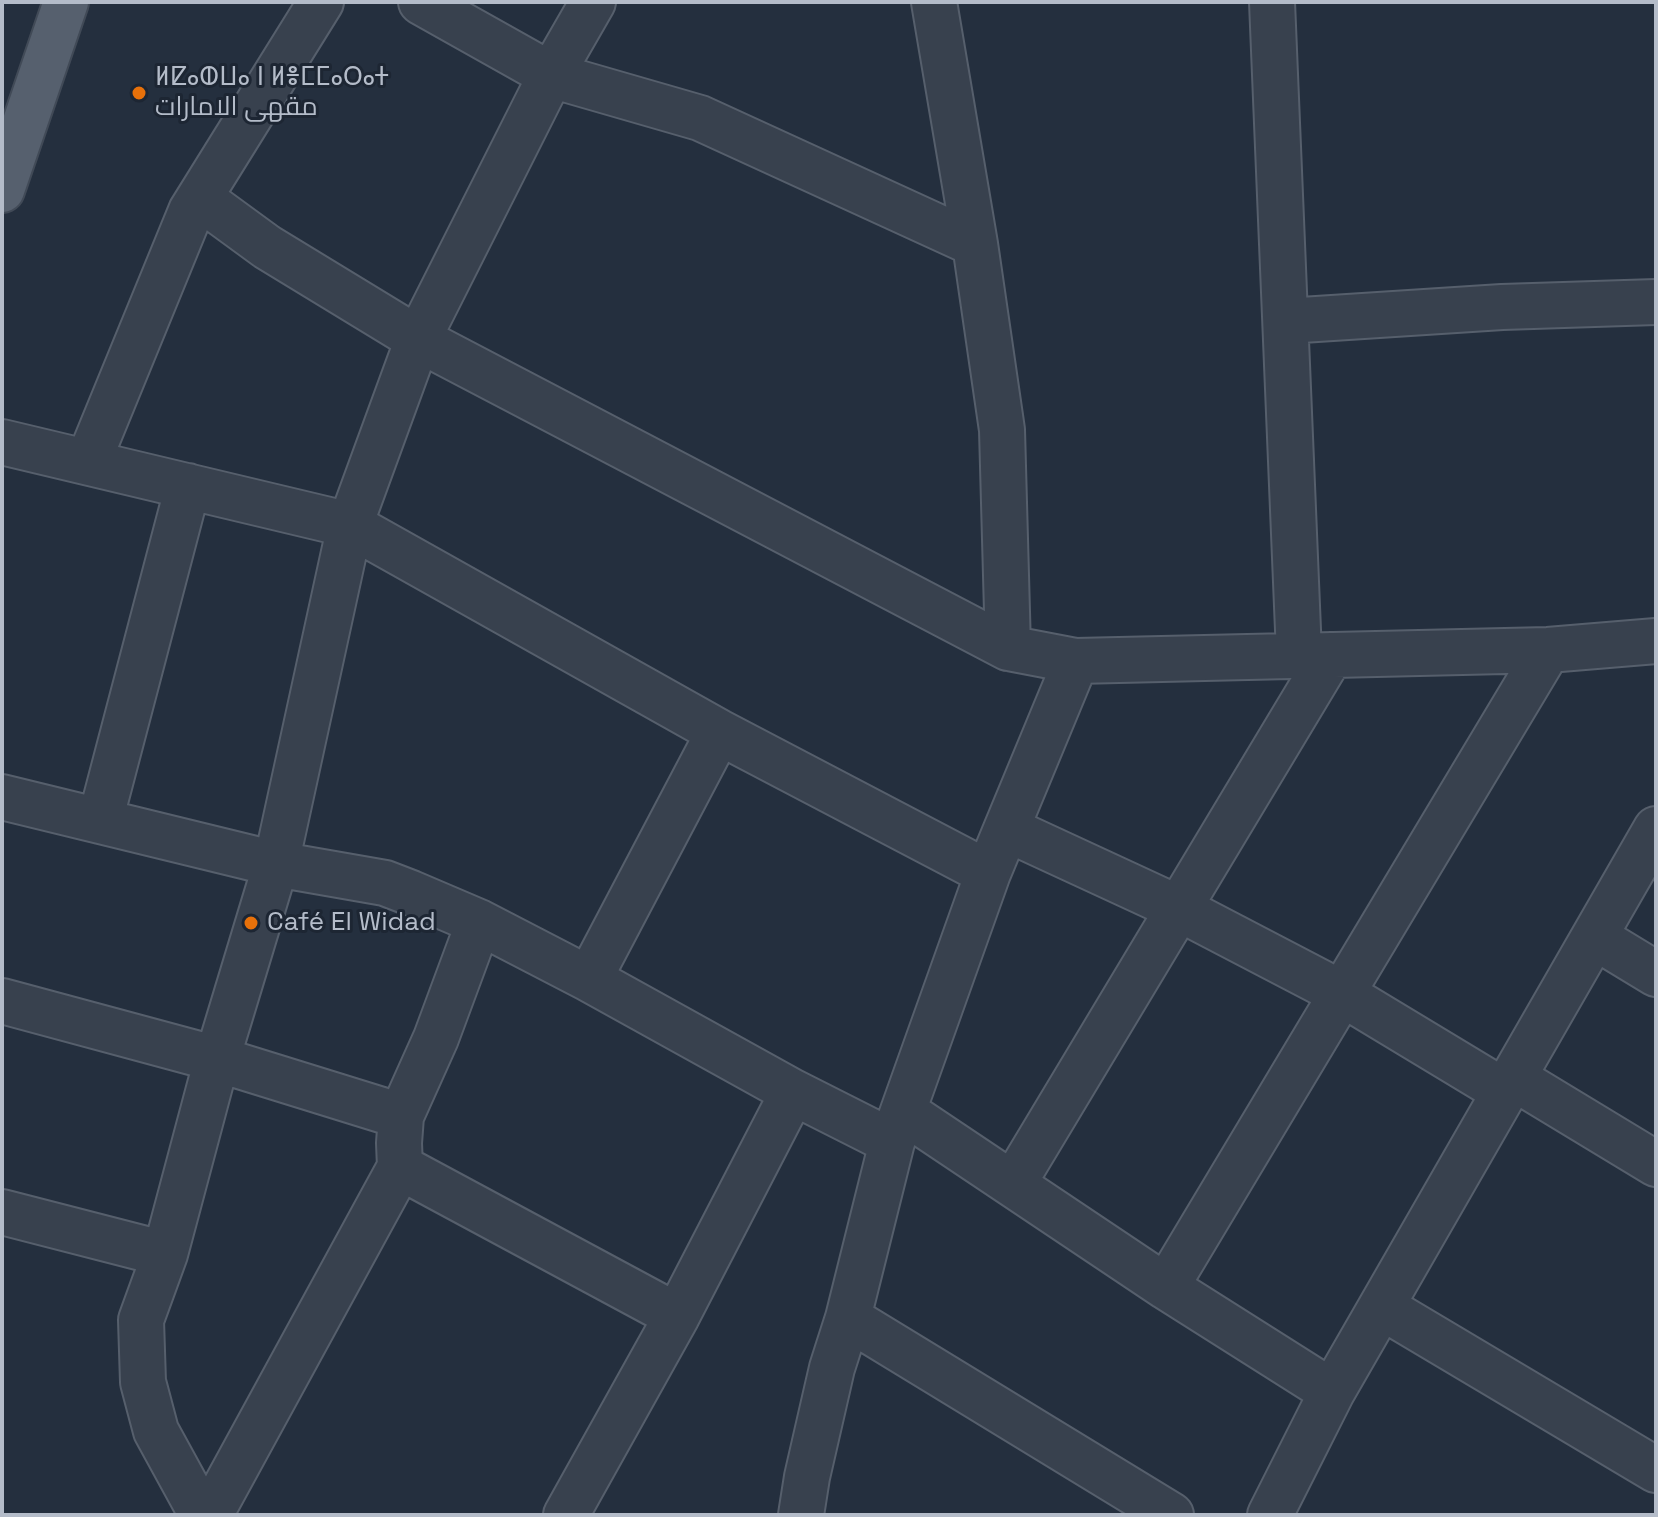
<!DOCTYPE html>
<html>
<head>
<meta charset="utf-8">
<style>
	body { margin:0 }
	#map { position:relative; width:1658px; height:1517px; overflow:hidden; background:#242f3e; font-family:"Space Grotesk",sans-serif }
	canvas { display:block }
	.frame { position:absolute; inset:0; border:4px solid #b4bcc9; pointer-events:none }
</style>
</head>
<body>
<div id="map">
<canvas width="1658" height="1517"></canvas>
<div class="frame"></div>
</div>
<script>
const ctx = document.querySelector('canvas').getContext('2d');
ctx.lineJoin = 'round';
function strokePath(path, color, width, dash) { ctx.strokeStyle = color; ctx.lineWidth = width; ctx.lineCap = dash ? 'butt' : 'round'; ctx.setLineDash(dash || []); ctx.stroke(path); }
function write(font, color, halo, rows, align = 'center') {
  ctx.font = font + ' "Space Grotesk",Cairo,"Noto Sans Tifinagh",sans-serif'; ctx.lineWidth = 6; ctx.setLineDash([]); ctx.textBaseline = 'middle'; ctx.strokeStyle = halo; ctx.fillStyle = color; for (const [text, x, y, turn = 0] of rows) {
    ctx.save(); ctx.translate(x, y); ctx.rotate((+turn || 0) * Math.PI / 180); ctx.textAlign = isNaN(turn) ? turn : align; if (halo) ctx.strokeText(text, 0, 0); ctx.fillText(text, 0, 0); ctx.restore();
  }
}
const minor = new Path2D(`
	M421,2L551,75L700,118L975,244
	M934,2L975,244L1002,430L1008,648
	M1272,2L1299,654
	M200,198L267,247L418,339L1008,648L1076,661L1548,650L1656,641
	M1286,321L1502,307L1656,302
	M2,442L350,525L719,732L988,873
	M88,462L191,211L321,2
	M2,797L276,864L385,883L411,893L479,922L589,979L793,1092L892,1142
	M100,821L188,486
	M1007,829L1180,909L1341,993L1505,1092
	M1595,937L1656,974
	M589,979L719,732
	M2,1001L217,1059L401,1116
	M1514,1078L1656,1164
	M903,1111L1166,1287L1332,1392
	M400,1167L677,1316
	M1013,1184L1331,655
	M2,1212L165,1254
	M1166,1287L1548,650
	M1382,1307L1656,1470
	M848,1318L1171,1515
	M202,1515L156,1431L143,1382L141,1320L165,1254L217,1059L276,864L350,525L418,339L551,75L593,2
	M210,1515L400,1167L399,1143L401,1116L436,1038L479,922
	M566,1515L677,1316L793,1092
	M801,1515L807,1477L832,1368L848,1318L892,1142L988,873L1076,661
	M1270,1515L1332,1392L1656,829`);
const major = new Path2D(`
	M2,190L66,2`);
const markers = [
	[139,93,8,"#e8710a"],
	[251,923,8,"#e8710a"]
];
const poiNames = [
	["ⵍⵇⴰⵀⵡⴰ ⵏ ⵍⴻⵎⵎⴰⵔⴰⵜ",155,78],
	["مقهى الامارات",155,108],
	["Café El Widad",267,923]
];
strokePath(minor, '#565f6c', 48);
strokePath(major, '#414a57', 48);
strokePath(minor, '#38414e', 44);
strokePath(major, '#56606e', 44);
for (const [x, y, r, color] of markers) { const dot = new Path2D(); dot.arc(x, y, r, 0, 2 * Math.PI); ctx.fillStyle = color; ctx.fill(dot); strokePath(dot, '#1d2633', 3); }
write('26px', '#b4bcc9', '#1d2633', poiNames, 'left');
</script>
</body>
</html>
